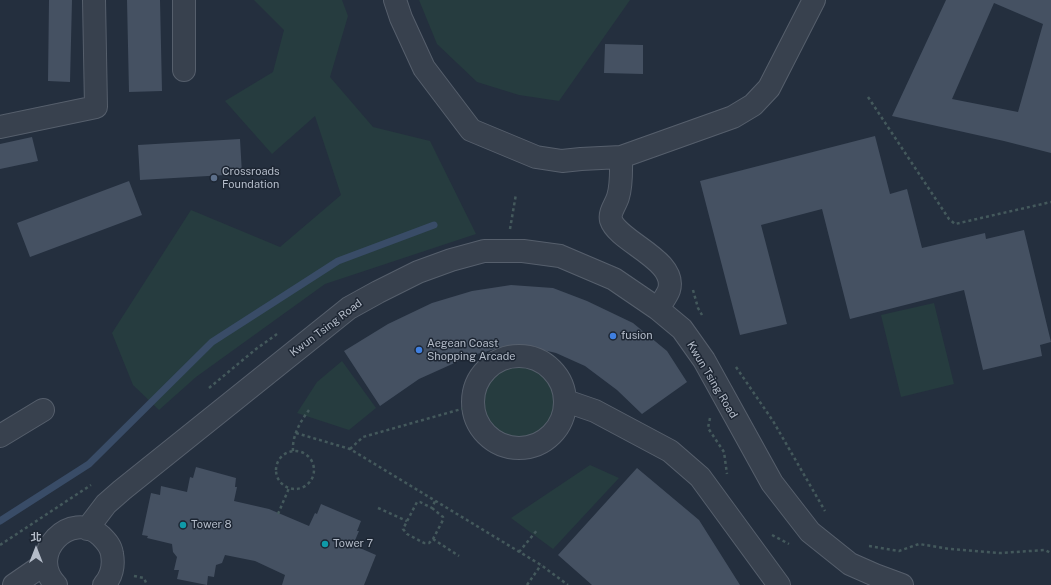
<!DOCTYPE html>
<html>
<head>
<meta charset="utf-8">
<style>
	body { margin:0 }
	#map { position:relative; width:1051px; height:585px; overflow:hidden; background:#242f3e; font-family:"Public Sans","Noto Sans TC",sans-serif }
	canvas { display:block }
	.north { position:absolute; left:16px; top:529px; width:40px; height:40px; -webkit-text-stroke:3px #1d2633; paint-order:stroke; rotate:0deg; font-size:11px; font-weight:700; line-height:16px; text-align:center; color:#b4bcc9 }
	.north::after { content:''; display:block; margin:auto; width:14px; height:18px; background:#b4bcc9; clip-path:polygon(50% 0,100% 100%,50% 72%,0 100%) }
</style>
</head>
<body>
<div id="map">
<canvas width="1051" height="585"></canvas>
<div class="north">北</div>
</div>
<script>
const ctx = document.querySelector('canvas').getContext('2d');
ctx.lineJoin = 'round';
function fillPath(path, color) { ctx.fillStyle = color; ctx.fill(path, 'evenodd'); }
function strokePath(path, color, width, dash) { ctx.strokeStyle = color; ctx.lineWidth = width; ctx.lineCap = dash ? 'butt' : 'round'; ctx.setLineDash(dash || []); ctx.stroke(path); }
function write(font, color, halo, rows, align = 'center') {
  ctx.font = font + ' "Public Sans",sans-serif'; ctx.lineWidth = 3; ctx.setLineDash([]); ctx.textBaseline = 'middle'; ctx.strokeStyle = halo; ctx.fillStyle = color; for (const [text, x, y, turn = 0] of rows) {
    ctx.save(); ctx.translate(x, y); ctx.rotate((+turn || 0) * Math.PI / 180); ctx.textAlign = isNaN(turn) ? turn : align; if (halo) ctx.strokeText(text, 0, 0); ctx.fillText(text, 0, 0); ctx.restore();
  }
}
const green = new Path2D(`
	M254,0H342L348,16L330,77L373,127L430,141L476,234L325,284L196,377L159,410L133,385L112,333L191,210L280,247L341,195L315,116L272,154L225,101L273,72L284,30Z
	M419,0H630L559,101L519,95L477,82L437,44Z
	M934,303L954,384L901,397L881,315Z
	M342,361L376,408L349,430L297,413L317,382Z
	M480 402a37 37 0 1 1 74 0a37 37 0 1 1-74 0Z
	M590,465L619,478L553,549L511,518Z`);
const stream = new Path2D(`
	M0,521L89,464L212,342L338,261L434,225`);
const building = new Path2D(`
	M49,0H72L70,82L48,81Z
	M127,0H160L162,91L129,92Z
	M946,0H1051V153L1004,141L892,116ZM994,3L1043,24L1018,112L952,99Z
	M605,44L643,45V74L604,73Z
	M875,136L890,194L907,189L922,248L985,233L986,239L1024,230L1051,342L1040,345L1042,356L983,370L964,290L850,319L822,209L761,225L787,324L740,335L700,181Z
	M32,137L38,161L0,169V144Z
	M240,139L242,174L140,180L138,145Z
	M129,181L142,215L30,257L17,223Z
	M511,285L553,288L587,301L633,323L667,351L687,382L642,414L617,390L585,366L556,353L526,346L495,349L470,356L419,379L380,406L344,351L388,324L432,303L472,291Z
	M196,467L236,478L235,487H237L234,501L269,509L309,526L315,513L317,514L321,504L361,521L357,531H359L353,545L376,555L364,585H282L285,575L255,561L225,555L222,563L216,565L214,577L208,576L207,585L177,579L179,570H174L177,557L173,552L172,544L147,538L148,536L142,535L151,493L160,495L161,486L187,492L190,477L193,478Z
	M637,468L699,520L740,585H592L558,555Z`);
const path = new Path2D(`
	M868,97L949,219L955,224L1051,202
	M510,229L516,194
	M693,290L698,308L702,315
	M736,367L773,421L825,511
	M209,388L256,349L277,334
	M710,418L708,428L724,452L727,474
	M296,433L350,449L541,565L568,585
	M350,449L363,437L472,406
	M293,451C292,436 300,422 309,410
	M276 470a19 19 0 1 1 38 0a19 19 0 1 1-38 0Z
	M378,508L407,521
	M432,508L443,517V520L433,539L429,543H424L407,534L403,529L417,502H420L432,508L435,501
	M278,514L289,488
	M772,535L789,544
	M433,539L459,556
	M0,545L91,485
	M869,546L899,551L919,544L950,549L1000,553L1045,550L1051,553
	M519,552L538,529
	M134,576L144,578L147,585
	M527,585L541,565`);
const minor = new Path2D(`
	M184,0V70
	M395,0L401,18L424,68L471,130L536,157L562,161L581,159L621,157L733,117L753,105L769,88L814,0
	M0,127L96,107L94,0
	M621,157C621,170 622,184 618,197C616,204 609,212 611,220C618,242 678,260 669,290C667,296 661,303 658,309
	M473 402a46 46 0 1 1 92 0a46 46 0 1 1-92 0Z
	M566,401L595,411L670,451L700,477L779,585
	M0,436L43,410
	M87,529L106,504L122,490L349,308L378,292L418,272L451,260L484,251H523L560,256L614,279L658,309L682,329L704,360L772,483L810,532L850,564L875,575L902,585
	M14,585L46,563
	M56,585C26,554 71,508 101,536C106,541 111,546 112,554C114,565 112,576 104,585`);
const markers = [
	[214,178,4,"#5c6f8a"],
	[613,336,4,"#3f7fe0"],
	[419,350,4,"#3f7fe0"],
	[183,525,4,"#0f9aa8"],
	[325,544,4,"#0f9aa8"]
];
const poiNames = [
	["Crossroads",222,172],
	["Foundation",222,185],
	["fusion",621,336],
	["Aegean Coast",427,344],
	["Shopping Arcade",427,357],
	["Tower 8",191,525],
	["Tower 7",333,544]
];
const streetNames = [
	["Kwun Tsing Road",326,328,-37],
	["Kwun Tsing Road",712,380,59]
];
fillPath(green, '#263c3f');
strokePath(stream, '#394c67', 7);
fillPath(building, '#455162');
strokePath(minor, '#565f6c', 24);
strokePath(path, '#44595c', 2.5, [3, 3]);
strokePath(minor, '#38414e', 22);
for (const [x, y, r, color] of markers) { const dot = new Path2D(); dot.arc(x, y, r, 0, 2 * Math.PI); ctx.fillStyle = color; ctx.fill(dot); strokePath(dot, '#1d2633', 1.5); }
write('11px', '#b4bcc9', '#1d2633', poiNames, 'left');
write('11px', '#b4bcc9', '#1d2633', streetNames);
</script>
</body>
</html>
